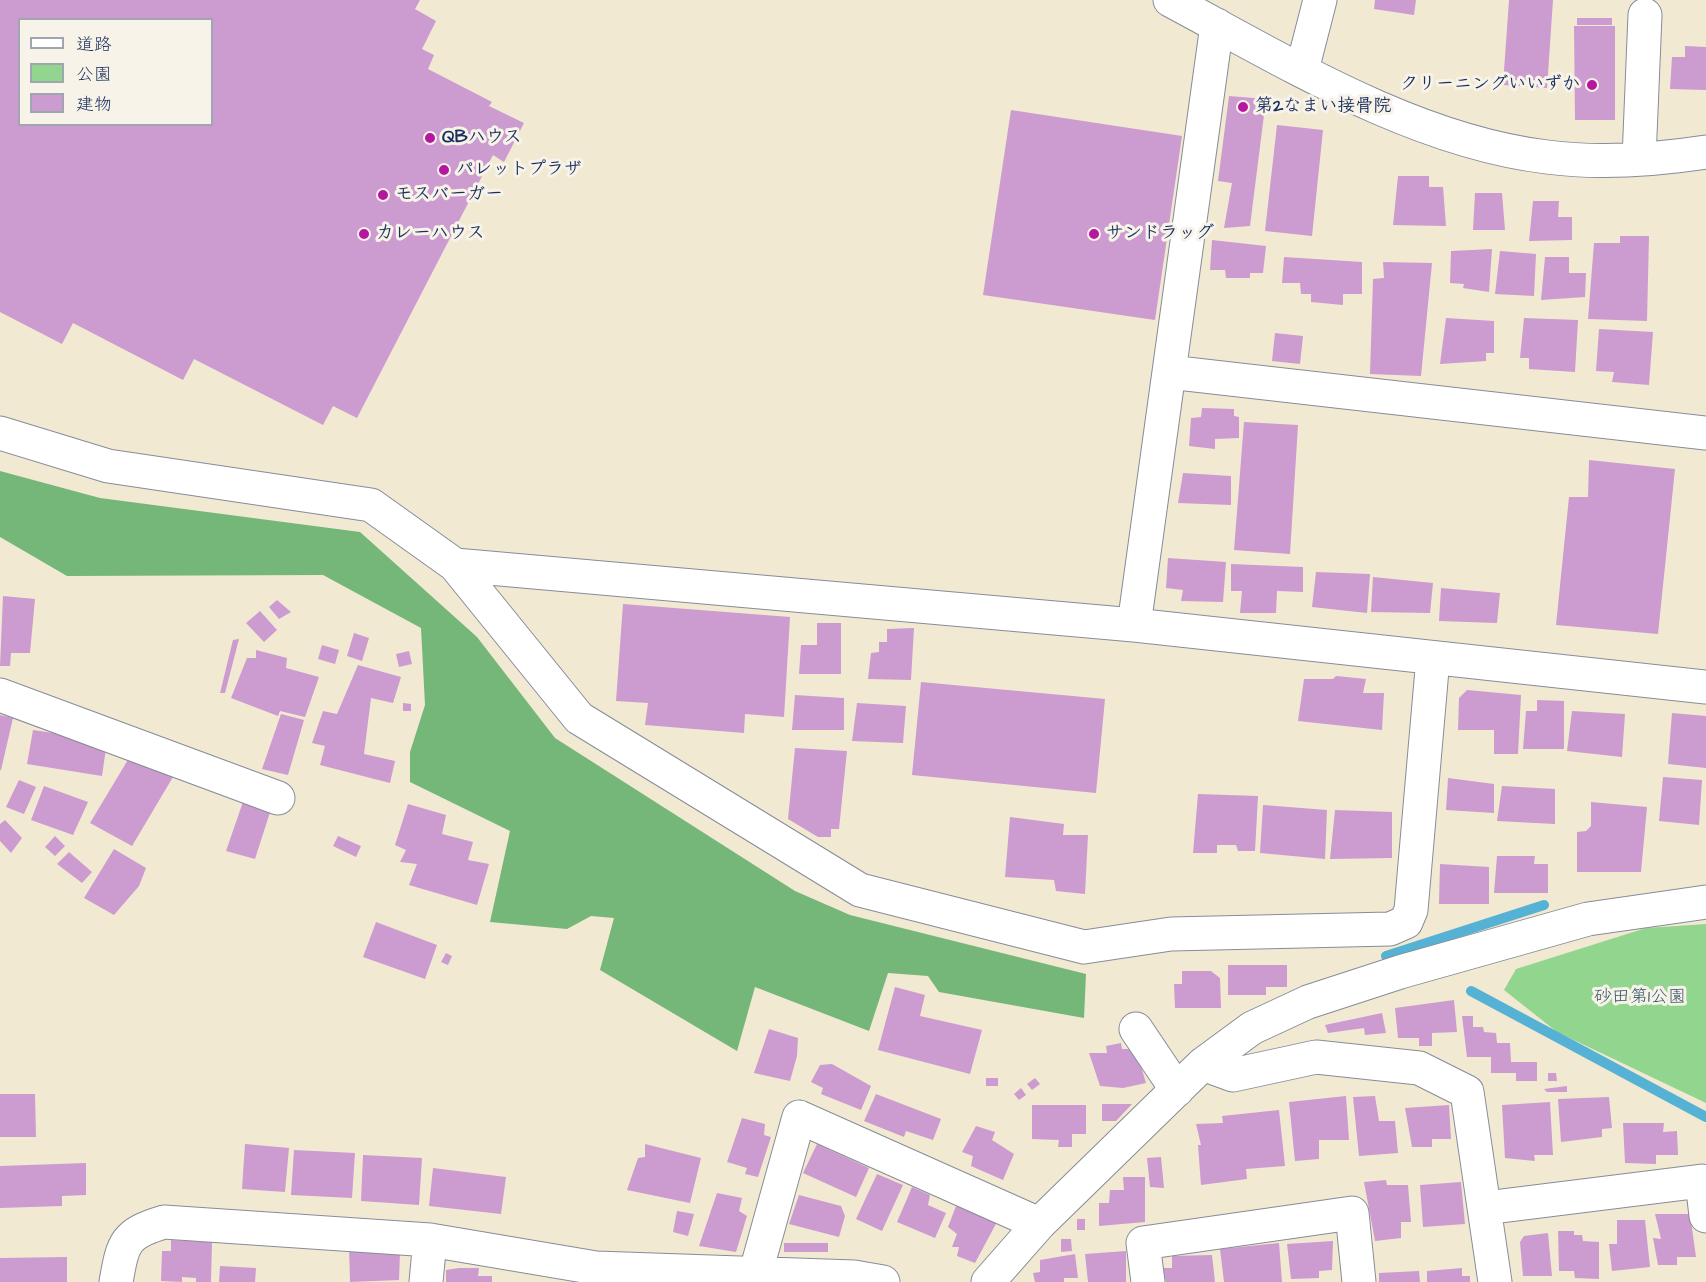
<!DOCTYPE html>
<html>
<head>
<meta charset="utf-8">
<style>
	body { margin:0 }
	#map { position:relative; width:1706px; height:1282px; overflow:hidden; background:#f2e9d3; font-family:"Architects Daughter","Klee One",sans-serif }
	canvas { display:block }
	.legend { position:absolute; left:18px; top:18px; width:195px; height:108px; box-sizing:border-box; background:#f7f3e8; border:2px solid #9fa5b1; margin:0; padding:8px 10px; list-style:none; font-size:18px; color:#1b2f5e }
	.legend li { display:flex; align-items:center; gap:12px; height:30px }
	.legend b { width:30px; border:2px solid #9fa5b1 }
</style>
</head>
<body>
<div id="map">
<canvas width="1706" height="1282"></canvas>
<ul class="legend">
<li><b style="height:8px;background:#fff"></b>道路</li>
<li><b style="height:16px;background:#92d58e"></b>公園</li>
<li><b style="height:16px;background:#cc9bd0"></b>建物</li>
</ul>
</div>
<script>
const ctx = document.querySelector('canvas').getContext('2d');
ctx.lineJoin = 'round';
function fillPath(path, color) { ctx.fillStyle = color; ctx.fill(path, 'evenodd'); }
function strokePath(path, color, width, dash) { ctx.strokeStyle = color; ctx.lineWidth = width; ctx.lineCap = dash ? 'butt' : 'round'; ctx.setLineDash(dash || []); ctx.stroke(path); }
function write(font, color, halo, rows, align = 'center') {
  ctx.font = font + ' "Architects Daughter","Klee One",sans-serif'; ctx.lineWidth = 6; ctx.setLineDash([]); ctx.textBaseline = 'middle'; ctx.strokeStyle = halo; ctx.fillStyle = color; for (const [text, x, y, turn = 0] of rows) {
    ctx.save(); ctx.translate(x, y); ctx.rotate((+turn || 0) * Math.PI / 180); ctx.textAlign = isNaN(turn) ? turn : align; if (halo) ctx.strokeText(text, 0, 0); ctx.fillText(text, 0, 0); ctx.restore();
  }
}
const green = new Path2D(`
	M1706,924V1103L1557,1032L1504,990L1516,969L1646,928Z`);
const forest = new Path2D(`
	M0,471L100,498L360,532L477,637L555,738L795,891L850,915L1086,974L1084,1018L939,992L928,976L888,973L869,1031L755,987L737,1051L600,970L614,918L591,916L567,929L490,922L510,831L410,782V752L425,705L421,628L323,575L67,576L0,537Z`);
const stream = new Path2D(`
	M1386,956L1544,905
	M1471,991L1706,1117`);
const building = new Path2D(`
	M0,0H420L415,9L436,21L422,49L434,55L428,69L492,102L489,106L524,123L504,162L493,155L357,418L333,406L323,425L194,359L183,380L73,323L62,344L0,312ZM20,20H212V124H20Z
	M1375,0H1416L1414,15L1374,9Z
	M1509,0H1553L1547,88L1503,85Z
	M1577,18H1612V25H1577Z
	M1574,26H1615V120H1575Z
	M1685,46L1706,47V90L1670,89L1672,57H1685Z
	M1229,96L1266,99L1250,226L1224,228L1232,183L1218,181Z
	M1011,110L1182,136L1155,320L983,295Z
	M1277,125L1323,130L1312,236L1265,231Z
	M1398,176H1429V187H1443L1446,226L1393,225Z
	M1475,193H1502L1505,230H1473Z
	M1533,201H1559L1558,217H1572V240L1529,241Z
	M1620,236H1649L1647,321L1588,319L1594,243H1620Z
	M1212,240L1266,246L1263,273H1250V278H1226L1225,270H1210Z
	M1492,249L1489,292L1463,288L1464,284L1450,283L1451,251Z
	M1500,251L1536,254L1534,296L1495,294Z
	M1284,257L1362,262V294H1343V305L1311,302V294H1301L1300,283H1282Z
	M1545,257H1569V273H1586L1585,297L1541,300Z
	M1383,262L1432,263L1421,376L1370,374L1373,279L1384,278Z
	M1446,318L1494,321V353H1486V361L1440,364Z
	M1524,318L1578,320L1575,372L1529,369V358H1520Z
	M1599,329L1653,332L1649,385L1612,382L1614,372L1596,371Z
	M1275,333L1303,336L1300,364L1272,361Z
	M1202,408L1234,409V416L1239,417V438L1215,439V449L1189,446L1191,418L1201,417Z
	M1244,422L1298,425L1290,554L1234,550Z
	M1589,460L1675,469L1658,634L1556,625L1569,497H1588Z
	M1183,473L1231,476V505L1178,503Z
	M1168,558L1226,562L1223,602L1181,601L1183,590L1166,588Z
	M1231,564L1303,567V592L1277,591L1276,613H1240L1242,591H1231Z
	M1316,572L1370,574L1367,613L1312,607Z
	M1373,577L1433,583L1430,613L1371,612Z
	M1441,588L1500,593L1497,623L1439,621Z
	M3,596L35,599L30,653H11L10,666H0Z
	M277,600L291,612L279,619L269,607Z
	M623,604L790,617L784,717L745,714L744,733L645,725L648,703L616,701Z
	M260,611L277,630L264,642L246,623Z
	M817,623H841V674H799L801,645H817Z
	M914,628L911,680L868,679L871,653L879,652V642H887V629Z
	M354,633L369,638L362,661L347,656Z
	M239,639L225,693H220L233,640Z
	M322,645L339,650L335,664L318,659Z
	M256,650L287,658L286,668L319,677L305,717L280,711L278,716L231,698L247,658H256Z
	M409,651L412,664L399,667L396,654Z
	M358,665L401,677L393,703L371,698L364,754L395,761L390,783L320,765L325,746L312,743L323,711L337,714Z
	M1336,676L1366,679L1363,693H1384L1382,730L1298,721L1304,679H1333Z
	M921,682L1105,699L1096,793L912,775Z
	M1467,690L1521,695L1518,754H1494V730H1458L1459,698Z
	M795,695L844,698V730H792Z
	M1537,700L1564,701V749H1523L1526,711H1537Z
	M403,703L411,704V711H403Z
	M857,703L906,706L903,743L852,741Z
	M1572,711L1625,714L1622,757L1567,751Z
	M1672,713L1706,716V768L1668,764Z
	M281,714L304,720L288,775L262,769Z
	M0,715L13,718L1,770H0Z
	M33,730L107,741L102,776L27,764Z
	M795,748L847,751L839,829H831V837H818L788,819Z
	M132,753L173,777L132,846L90,823Z
	M1663,777L1702,780L1699,825L1659,821Z
	M1448,778L1494,784V813L1446,810Z
	M19,780L36,787L24,814L6,807Z
	M44,786L88,802L73,835L31,820Z
	M1502,786L1555,789V824L1497,821Z
	M1198,794L1258,796L1255,851H1238L1236,845H1217V853H1193Z
	M245,796L272,806L255,859L226,851Z
	M1591,802L1647,807L1641,872H1577V832L1586,831L1591,826Z
	M408,804L446,815L442,834L473,842L468,860L489,864L477,905L409,885L417,864L400,862L406,850L395,845Z
	M1263,805L1327,810L1325,859L1260,853Z
	M1335,810L1392,812V858L1330,859Z
	M1010,817L1064,824L1063,835H1088L1085,894L1056,891L1054,880L1005,877Z
	M5,820L22,838L11,853L0,841V824Z
	M55,836L65,846L55,856L45,847Z
	M338,836L361,846L356,857L333,846Z
	M114,849L146,868L139,886L114,915L84,898Z
	M69,852L92,872L82,883L57,864Z
	M1497,856H1535L1534,864H1548V893H1494Z
	M1440,864L1489,867V904H1439Z
	M376,922L437,945L425,979L363,957Z
	M446,953L452,956L448,965L441,962Z
	M1228,965H1287V987H1266V995H1228Z
	M1182,971H1211L1220,978L1221,1008H1175L1174,984H1182Z
	M895,987L925,995L920,1016L982,1030L970,1074L878,1050Z
	M1454,1000L1457,1032L1432,1033V1046H1419V1038H1398L1395,1008Z
	M1382,1013L1386,1033L1365,1035L1364,1028L1328,1033L1325,1025Z
	M1462,1016H1473V1027H1483L1484,1032L1496,1033L1497,1043H1510L1511,1062H1537V1081H1516V1073H1491V1057H1467Z
	M769,1029L798,1038L797,1056L790,1081L754,1073Z
	M1121,1043L1122,1049H1136L1146,1083L1123,1088L1100,1086L1089,1053H1107L1106,1046Z
	M832,1064L871,1086L861,1110L821,1094L823,1088L811,1082L820,1065Z
	M1548,1073H1556L1557,1081H1548Z
	M986,1078H998V1086H986Z
	M1035,1078L1040,1084L1032,1090L1027,1084Z
	M1567,1086V1092H1547L1544,1089Z
	M1021,1088L1026,1095L1019,1100L1014,1094Z
	M0,1094H35L36,1137H0Z
	M876,1094L941,1119L933,1140L906,1131L904,1137L864,1121Z
	M1346,1096L1349,1140H1319V1159L1295,1161L1289,1102Z
	M1375,1096L1379,1121H1395L1398,1153L1359,1156L1353,1097Z
	M1609,1097L1612,1128L1602,1129V1137L1561,1142L1558,1099Z
	M1550,1102L1553,1155H1534L1535,1161L1505,1158L1502,1105Z
	M1102,1104H1132L1116,1121H1102Z
	M1032,1105H1086V1134H1072V1147H1058L1059,1140L1032,1139Z
	M1449,1105L1451,1139H1432V1147H1412L1405,1108Z
	M1279,1110L1285,1166L1246,1169L1247,1179L1201,1185L1198,1145H1201L1196,1124L1223,1123L1222,1116Z
	M742,1118L765,1124L764,1135L771,1137L758,1177L745,1174L747,1168L727,1162Z
	M1623,1123H1664L1663,1132L1677,1131L1678,1155H1656V1164L1625,1163Z
	M976,1126L995,1132L992,1140L1014,1154L1003,1180L971,1166L973,1156L962,1152Z
	M245,1144L289,1148L285,1192L242,1189Z
	M645,1144L701,1158L690,1203L627,1190L638,1158L645,1157Z
	M817,1144L869,1168L856,1197L803,1173Z
	M294,1150L355,1153L352,1198L291,1195Z
	M363,1155L422,1158L419,1205L361,1201Z
	M1161,1157L1164,1188L1150,1187L1147,1158Z
	M86,1163V1195L62,1196V1206L0,1208V1166Z
	M433,1168L506,1177L501,1214L429,1206Z
	M877,1174L903,1185L882,1231L856,1219Z
	M1123,1177H1145V1222L1099,1226V1203H1109L1110,1190H1124Z
	M1386,1180L1387,1185H1408L1411,1222H1401V1238L1375,1241L1364,1182Z
	M1461,1182L1465,1224L1423,1227L1420,1185Z
	M912,1187L930,1195L928,1205L946,1213L935,1238L897,1222Z
	M717,1193L742,1198L739,1211L747,1216L736,1252L699,1246Z
	M799,1195L841,1206L845,1216L839,1237L789,1224Z
	M956,1206L998,1220L975,1263L957,1256L959,1247H952L957,1234L948,1227Z
	M677,1211L694,1214L688,1236L673,1232Z
	M1655,1214H1690L1696,1257H1677V1265H1658L1653,1238L1661,1239Z
	M1077,1219H1085V1230H1077Z
	M1617,1220H1645L1650,1267L1612,1271L1609,1244H1617Z
	M1558,1231H1574V1235H1582L1583,1241L1599,1242V1279L1575,1278L1574,1271H1559Z
	M1548,1233L1552,1276H1523L1520,1242L1524,1236Z
	M1061,1239H1071L1072,1251L1061,1252Z
	M171,1240L212,1242L211,1282H196V1278L182,1277V1282L161,1281L162,1251H171Z
	M1333,1241L1332,1270L1319,1271V1278L1291,1279L1287,1244Z
	M784,1243H828V1252H784Z
	M1279,1243L1282,1282H1224L1220,1249Z
	M349,1246L400,1252L399,1280L350,1282Z
	M1126,1251V1282H1088L1085,1254Z
	M1075,1254L1078,1278H1064V1282H1035L1033,1273L1040,1272V1260Z
	M1212,1255L1215,1282H1166L1163,1268H1172V1256Z
	M67,1257V1282H0V1258Z
	M220,1266L256,1268L255,1282H219Z
	M459,1268H479L478,1276H492V1282H446V1270Z
	M1462,1268V1276H1470V1282H1427V1271Z
	M1419,1271L1420,1282H1379V1273Z`);
const minor = new Path2D(`
	M1170,0C1286,62 1414,141 1547,157C1600,164 1654,160 1706,152
	M1302,70L1320,0
	M1639,159L1645,15
	M1169,372L1706,433
	M0,433L108,466L371,505L455,565L579,718L860,890L1084,947L1171,934L1390,929L1406,922L1411,910L1433,658
	M455,565L1134,625L1706,687
	M1134,625L1217,25
	M0,695L278,798
	M1136,1029L1177,1090
	M1203,1064L1233,1075L1316,1057L1419,1068L1467,1092L1495,1282
	M1485,1208L1702,1181L1706,1216
	M755,1275L799,1117L1039,1224
	M116,1282C123,1243 124,1234 164,1222L430,1240L596,1268L854,1277L883,1282
	M426,1282L430,1240
	M988,1282L1039,1224L1203,1064L1252,1028L1308,1002L1400,972L1588,919L1706,902
	M1148,1282L1143,1243L1352,1213L1359,1282`);
const markers = [
	[1592,85,6,"#b5179e"],
	[1243,107,6,"#b5179e"],
	[430,138,6,"#b5179e"],
	[444,170,6,"#b5179e"],
	[383,195,6,"#b5179e"],
	[364,234,6,"#b5179e"],
	[1094,234,6,"#b5179e"]
];
const poiNames = [
	["クリーニングいいずか",1580,85,"right"],
	["第2なまい接骨院",1255,107],
	["QBハウス",442,138],
	["パレットプラザ",456,170],
	["モスバーガー",395,195],
	["カレーハウス",376,234],
	["サンドラッグ",1106,234]
];
const parkNames = [
	["砂田第1公園",1640,998]
];
fillPath(green, '#92d58e');
fillPath(forest, '#75b679');
strokePath(stream, '#56b2d4', 10);
fillPath(building, '#cc9bd0');
strokePath(minor, '#868c98', 35);
strokePath(minor, '#fff', 33);
for (const [x, y, r, color] of markers) { const dot = new Path2D(); dot.arc(x, y, r, 0, 2 * Math.PI); ctx.fillStyle = color; ctx.fill(dot); strokePath(dot, '#f7f3e8', 2); }
write('bold 18px', '#1b2f5e', '#f7f3e8', poiNames, 'left');
write('18px', '#39586a', '#f7f3e8', parkNames);
</script>
</body>
</html>
